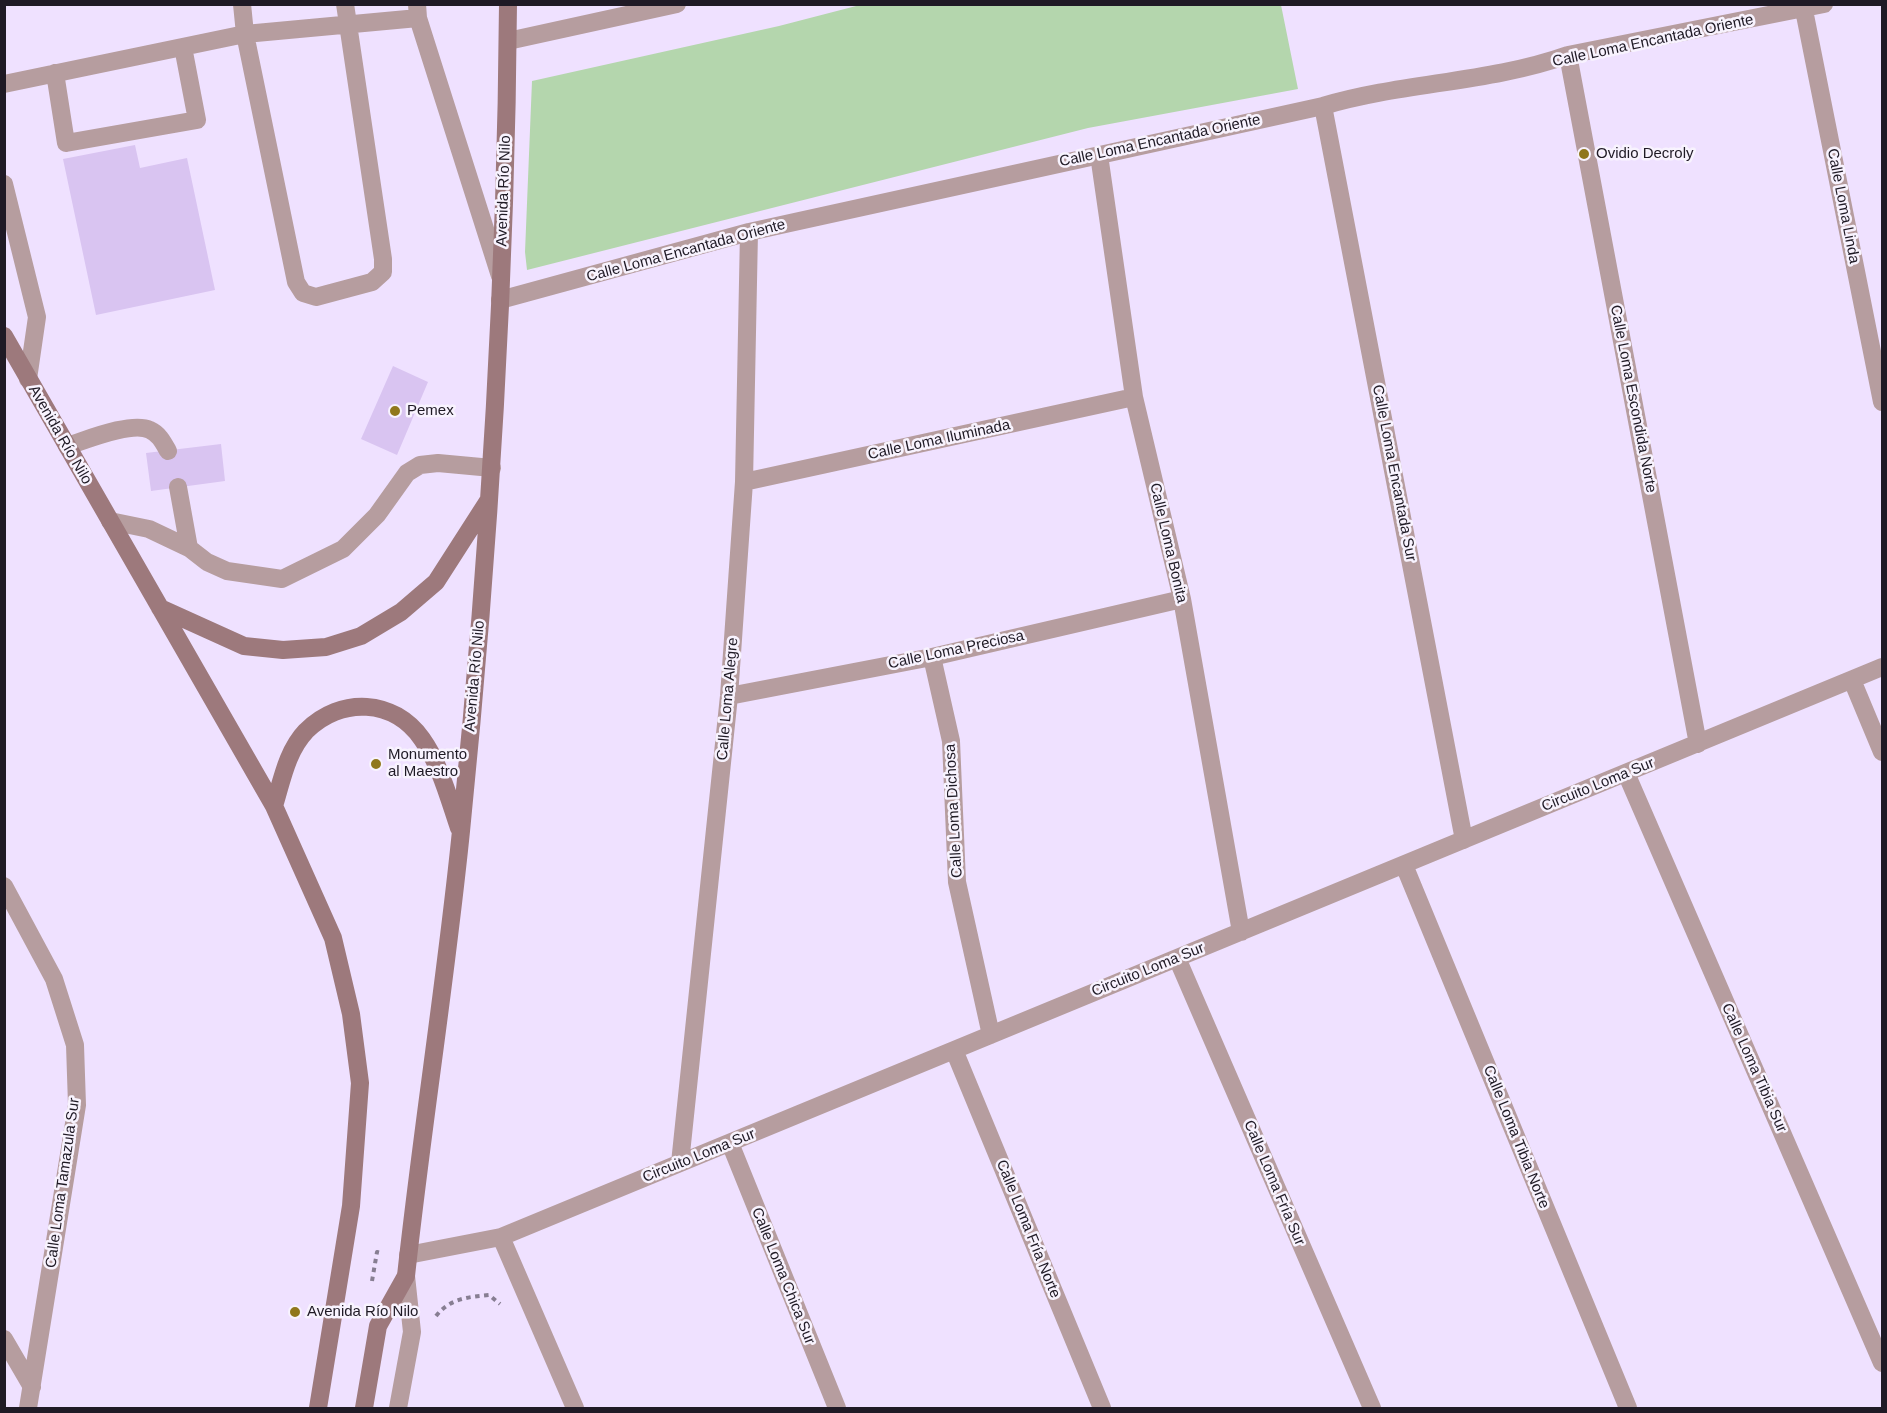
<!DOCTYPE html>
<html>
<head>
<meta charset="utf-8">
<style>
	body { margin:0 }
	#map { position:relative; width:1887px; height:1413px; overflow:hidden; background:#efe1ff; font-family:Arial,sans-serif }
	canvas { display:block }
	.frame { position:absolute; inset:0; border:6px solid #1f1a25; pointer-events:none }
</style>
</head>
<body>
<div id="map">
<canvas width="1887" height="1413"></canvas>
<div class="frame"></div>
</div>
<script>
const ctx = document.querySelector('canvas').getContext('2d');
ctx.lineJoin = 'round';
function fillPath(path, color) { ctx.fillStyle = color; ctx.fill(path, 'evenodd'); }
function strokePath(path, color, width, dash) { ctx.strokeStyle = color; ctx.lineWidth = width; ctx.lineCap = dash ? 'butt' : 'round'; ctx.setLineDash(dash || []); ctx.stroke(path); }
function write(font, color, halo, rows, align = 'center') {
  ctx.font = font + ' Arial,sans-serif'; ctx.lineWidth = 5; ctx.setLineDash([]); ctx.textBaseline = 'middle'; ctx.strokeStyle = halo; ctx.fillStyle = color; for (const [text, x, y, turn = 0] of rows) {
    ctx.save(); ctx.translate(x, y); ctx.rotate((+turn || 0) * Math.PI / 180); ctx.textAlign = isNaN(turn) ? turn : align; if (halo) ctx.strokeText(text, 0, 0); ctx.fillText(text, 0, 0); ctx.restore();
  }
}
const green = new Path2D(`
	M860,5H1281L1298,89L1088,128L527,270L525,252L532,81L779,26Z`);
const building = new Path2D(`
	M135,145L140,168L187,158L215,290L96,315L63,159Z
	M393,366L428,382L397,455L361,439Z
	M221,444L225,481L151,491L146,453Z`);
const path = new Path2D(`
	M372,1281L377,1252L382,1253
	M436,1316C450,1298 469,1297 489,1295L500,1304`);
const lane = new Path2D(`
	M242,4L245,34L296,282L303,293L316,297L372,282L383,272V259L345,4
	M417,4L418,18L500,276
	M55,73L66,143L197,120L183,47
	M4,84L245,34L418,18
	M4,184L37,317L28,379
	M67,446C86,440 132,421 150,430C159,434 163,442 168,451
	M178,487L189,548
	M110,521L149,529L189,548L207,562L227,571L282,579L343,549L377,515L407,473L420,465L438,463L492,468`);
const street = new Path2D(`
	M1804,10L1882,402
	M508,41L677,4
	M1568,55L1698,744
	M1323,106L1464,840
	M1099,155L1134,397L1182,599L1241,932
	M500,300L749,232L1323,106C1404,82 1489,83 1568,55L1824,4
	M744,482L1134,397
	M932,657L951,741L957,882L991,1035
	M1852,680L1882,752
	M729,696L932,657L1182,599
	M1626,773L1882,1363
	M1404,865L1628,1408
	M4,886L54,979L75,1045L77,1105L28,1408
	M1177,958L1372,1408
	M954,1050L1102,1408
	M730,1143L837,1408
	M680,1163L729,696L744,482L749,232
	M501,1237L575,1408
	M408,1255L501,1237L1882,667
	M4,1339L32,1387
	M398,1408L412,1332L406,1276`);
const secondary = new Path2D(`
	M4,336L274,806L333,938L351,1014L360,1083L351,1206L318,1408
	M160,608L244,646L283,650L326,647L361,636L401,612L436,582L488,501
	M274,806C282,780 287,751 306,731C341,696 394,699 422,739C440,764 449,799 459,828
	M364,1408L378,1326L406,1276C422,1128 446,980 461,831C489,556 506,280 508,4`);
const markers = [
	[1584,154,6,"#90771c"],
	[395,411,6,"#90771c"],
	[376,764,6,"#90771c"],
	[295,1312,6,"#90771c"]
];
const streetNames = [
	["Calle Loma Encantada Oriente",1653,41,-12],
	["Calle Loma Encantada Oriente",1160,141,-12],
	["Avenida Río Nilo",504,191,-88],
	["Calle Loma Linda",1843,206,79],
	["Calle Loma Encantada Oriente",686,251,-15],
	["Calle Loma Escondida Norte",1633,399,79],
	["Avenida Río Nilo",60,435,60],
	["Calle Loma Iluminada",939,440,-12],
	["Calle Loma Encantada Sur",1394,473,79],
	["Calle Loma Bonita",1168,543,77],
	["Calle Loma Preciosa",956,650,-12],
	["Avenida Río Nilo",475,676,-85],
	["Calle Loma Alegre",728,699,-85],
	["Circuito Loma Sur",1598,785,-22],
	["Calle Loma Dichosa",954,811,-93],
	["Circuito Loma Sur",1148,970,-22],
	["Calle Loma Tibia Sur",1754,1068,66],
	["Calle Loma Tibia Norte",1516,1137,68],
	["Circuito Loma Sur",699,1156,-22],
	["Calle Loma Tamazula Sur",63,1183,-82],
	["Calle Loma Fría Sur",1274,1183,67],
	["Calle Loma Fría Norte",1028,1229,68],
	["Calle Loma Chica Sur",783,1276,68]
];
const poiNames = [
	["Ovidio Decroly",1596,154],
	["Pemex",407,411],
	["Monumento",388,755],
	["al Maestro",388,772],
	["Avenida Río Nilo",307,1312]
];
fillPath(green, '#b4d6ad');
fillPath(building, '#d9c4f1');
strokePath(path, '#877e92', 4, [4.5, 4.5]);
strokePath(lane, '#b69d9f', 18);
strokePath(street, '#b69d9f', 18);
strokePath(secondary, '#9d797c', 18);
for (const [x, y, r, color] of markers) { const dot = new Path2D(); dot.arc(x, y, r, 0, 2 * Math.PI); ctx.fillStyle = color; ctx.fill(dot); strokePath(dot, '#f8f3fe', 2); }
write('15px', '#1f1a25', '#f8f3fe', streetNames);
write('15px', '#1f1a25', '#f8f3fe', poiNames, 'left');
</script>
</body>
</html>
